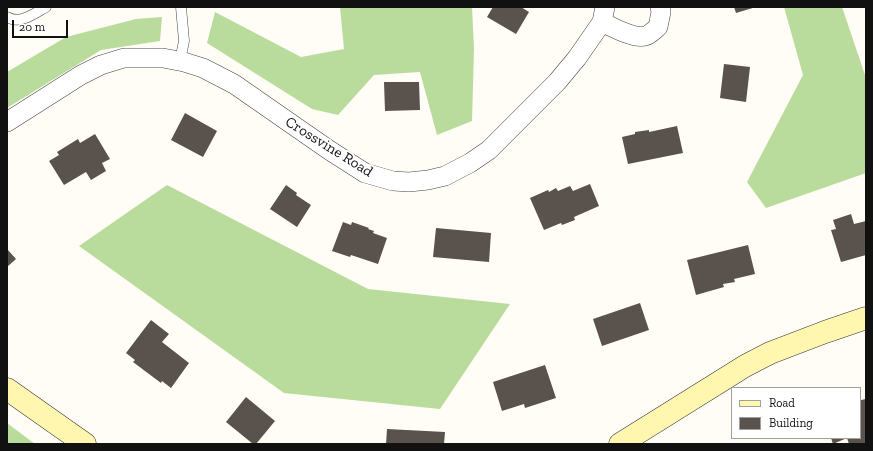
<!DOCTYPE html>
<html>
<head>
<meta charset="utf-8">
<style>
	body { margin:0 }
	#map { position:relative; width:873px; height:451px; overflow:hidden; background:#fffdf5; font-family:"Zilla Slab",serif }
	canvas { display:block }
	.frame { position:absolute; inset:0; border:8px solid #111; pointer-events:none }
	.legend { position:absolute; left:731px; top:387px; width:130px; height:52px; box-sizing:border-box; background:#fff; border:1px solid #a0a0a0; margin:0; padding:5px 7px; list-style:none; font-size:12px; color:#111 }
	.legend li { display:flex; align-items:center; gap:8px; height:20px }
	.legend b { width:20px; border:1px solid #a0a0a0 }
	.scale { position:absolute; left:12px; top:20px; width:56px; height:18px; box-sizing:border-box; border:2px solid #111; border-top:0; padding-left:5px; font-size:12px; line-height:14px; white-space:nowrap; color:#111; -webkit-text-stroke:3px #fff; paint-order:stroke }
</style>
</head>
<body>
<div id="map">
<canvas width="873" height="451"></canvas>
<div class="frame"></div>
<ul class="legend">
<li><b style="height:5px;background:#fff6b0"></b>Road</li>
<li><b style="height:11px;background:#5a524d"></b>Building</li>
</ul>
<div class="scale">20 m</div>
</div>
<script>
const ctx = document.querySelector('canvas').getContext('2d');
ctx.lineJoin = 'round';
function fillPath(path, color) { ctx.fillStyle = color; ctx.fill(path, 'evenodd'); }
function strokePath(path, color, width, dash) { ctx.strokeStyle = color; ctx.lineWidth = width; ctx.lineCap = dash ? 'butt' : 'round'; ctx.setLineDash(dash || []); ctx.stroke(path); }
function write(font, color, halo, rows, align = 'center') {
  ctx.font = font + ' "Zilla Slab",serif'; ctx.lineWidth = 4; ctx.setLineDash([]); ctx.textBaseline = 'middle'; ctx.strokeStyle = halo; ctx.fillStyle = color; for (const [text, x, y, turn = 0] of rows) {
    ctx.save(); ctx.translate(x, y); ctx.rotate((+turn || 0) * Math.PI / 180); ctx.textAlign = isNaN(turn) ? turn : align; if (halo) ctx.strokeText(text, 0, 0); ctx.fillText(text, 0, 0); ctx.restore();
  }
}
const forest = new Path2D(`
	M340,7H472L474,49L472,121L437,135L420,72L374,75L338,115L312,109L207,43L215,12L301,57L344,49Z
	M784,7H842L866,78V173L766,208L747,182L803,75Z
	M162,17L160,41L101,50L7,108V72L66,37L136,19Z
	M167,185L368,289L510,304L440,409L284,393L79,246Z
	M7,423L35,444H7Z`);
const building = new Path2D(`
	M493,7H521L529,12L516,34L487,17Z
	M734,7H756L736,13Z
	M724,64L750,67L746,102L720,98Z
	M384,82H419L420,110L385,111Z
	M185,113L217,131L203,157L171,140Z
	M677,126L683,153L628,164L622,137L635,134V132L649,130V132Z
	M95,134L110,159L102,163L106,171L91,180L86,172L64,185L49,161L59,155L57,152L78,139L80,143Z
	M590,184L599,206L574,217L575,220L562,225L561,223L544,230L530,198L548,190L549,192L556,188L558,191L570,186L573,191Z
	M286,185L297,193L296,195L311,205L297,227L270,209Z
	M851,214L854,224L866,221V255L841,262L831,230L836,229L833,220Z
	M343,222L351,225L352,222L369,228L368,229L374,231L373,233L387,238L378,264L351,255L350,257L332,251Z
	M436,228L491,233L489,262L433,257Z
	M748,245L755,274L734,279L735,282L723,284L724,287L696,295L687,260Z
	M7,249L16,259L7,267Z
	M640,303L649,330L602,346L593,319Z
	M151,320L169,334L162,342L189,363L171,388L162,381L161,383L133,362L135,360L126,353Z
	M545,365L556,398L525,408L524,404L502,411L493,382Z
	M246,397L275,421L256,444H253L226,422Z
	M860,397L861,400L866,399V444H859V443L849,444L847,438H860Z
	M387,429L445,432L444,444H386Z
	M831,438H847L833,444Z`);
const lane = new Path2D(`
	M7,17C20,25 35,13 46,7
	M180,61L184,41L181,7`);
const street = new Path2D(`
	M602,22C612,27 634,39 645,36C650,35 654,30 658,27L661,12L660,7
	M7,122L81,75L101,65L124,58H163L184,62L203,68L234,84L329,150L365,173L393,181L409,182L428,180L445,176L470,163L489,150L557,82L577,58L602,22L605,7`);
const secondary = new Path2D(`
	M7,389L85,444
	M620,444L745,366L770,353L825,332L866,318`);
const streetNames = [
	["Crossvine Road",329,147,32]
];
fillPath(forest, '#b9dc9c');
fillPath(building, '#5a524d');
strokePath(lane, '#444', 11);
strokePath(street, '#444', 20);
strokePath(secondary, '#333', 23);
strokePath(lane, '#fff', 10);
strokePath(street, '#fff', 19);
strokePath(secondary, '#fff6b0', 22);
write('15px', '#111', '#fff', streetNames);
</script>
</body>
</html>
